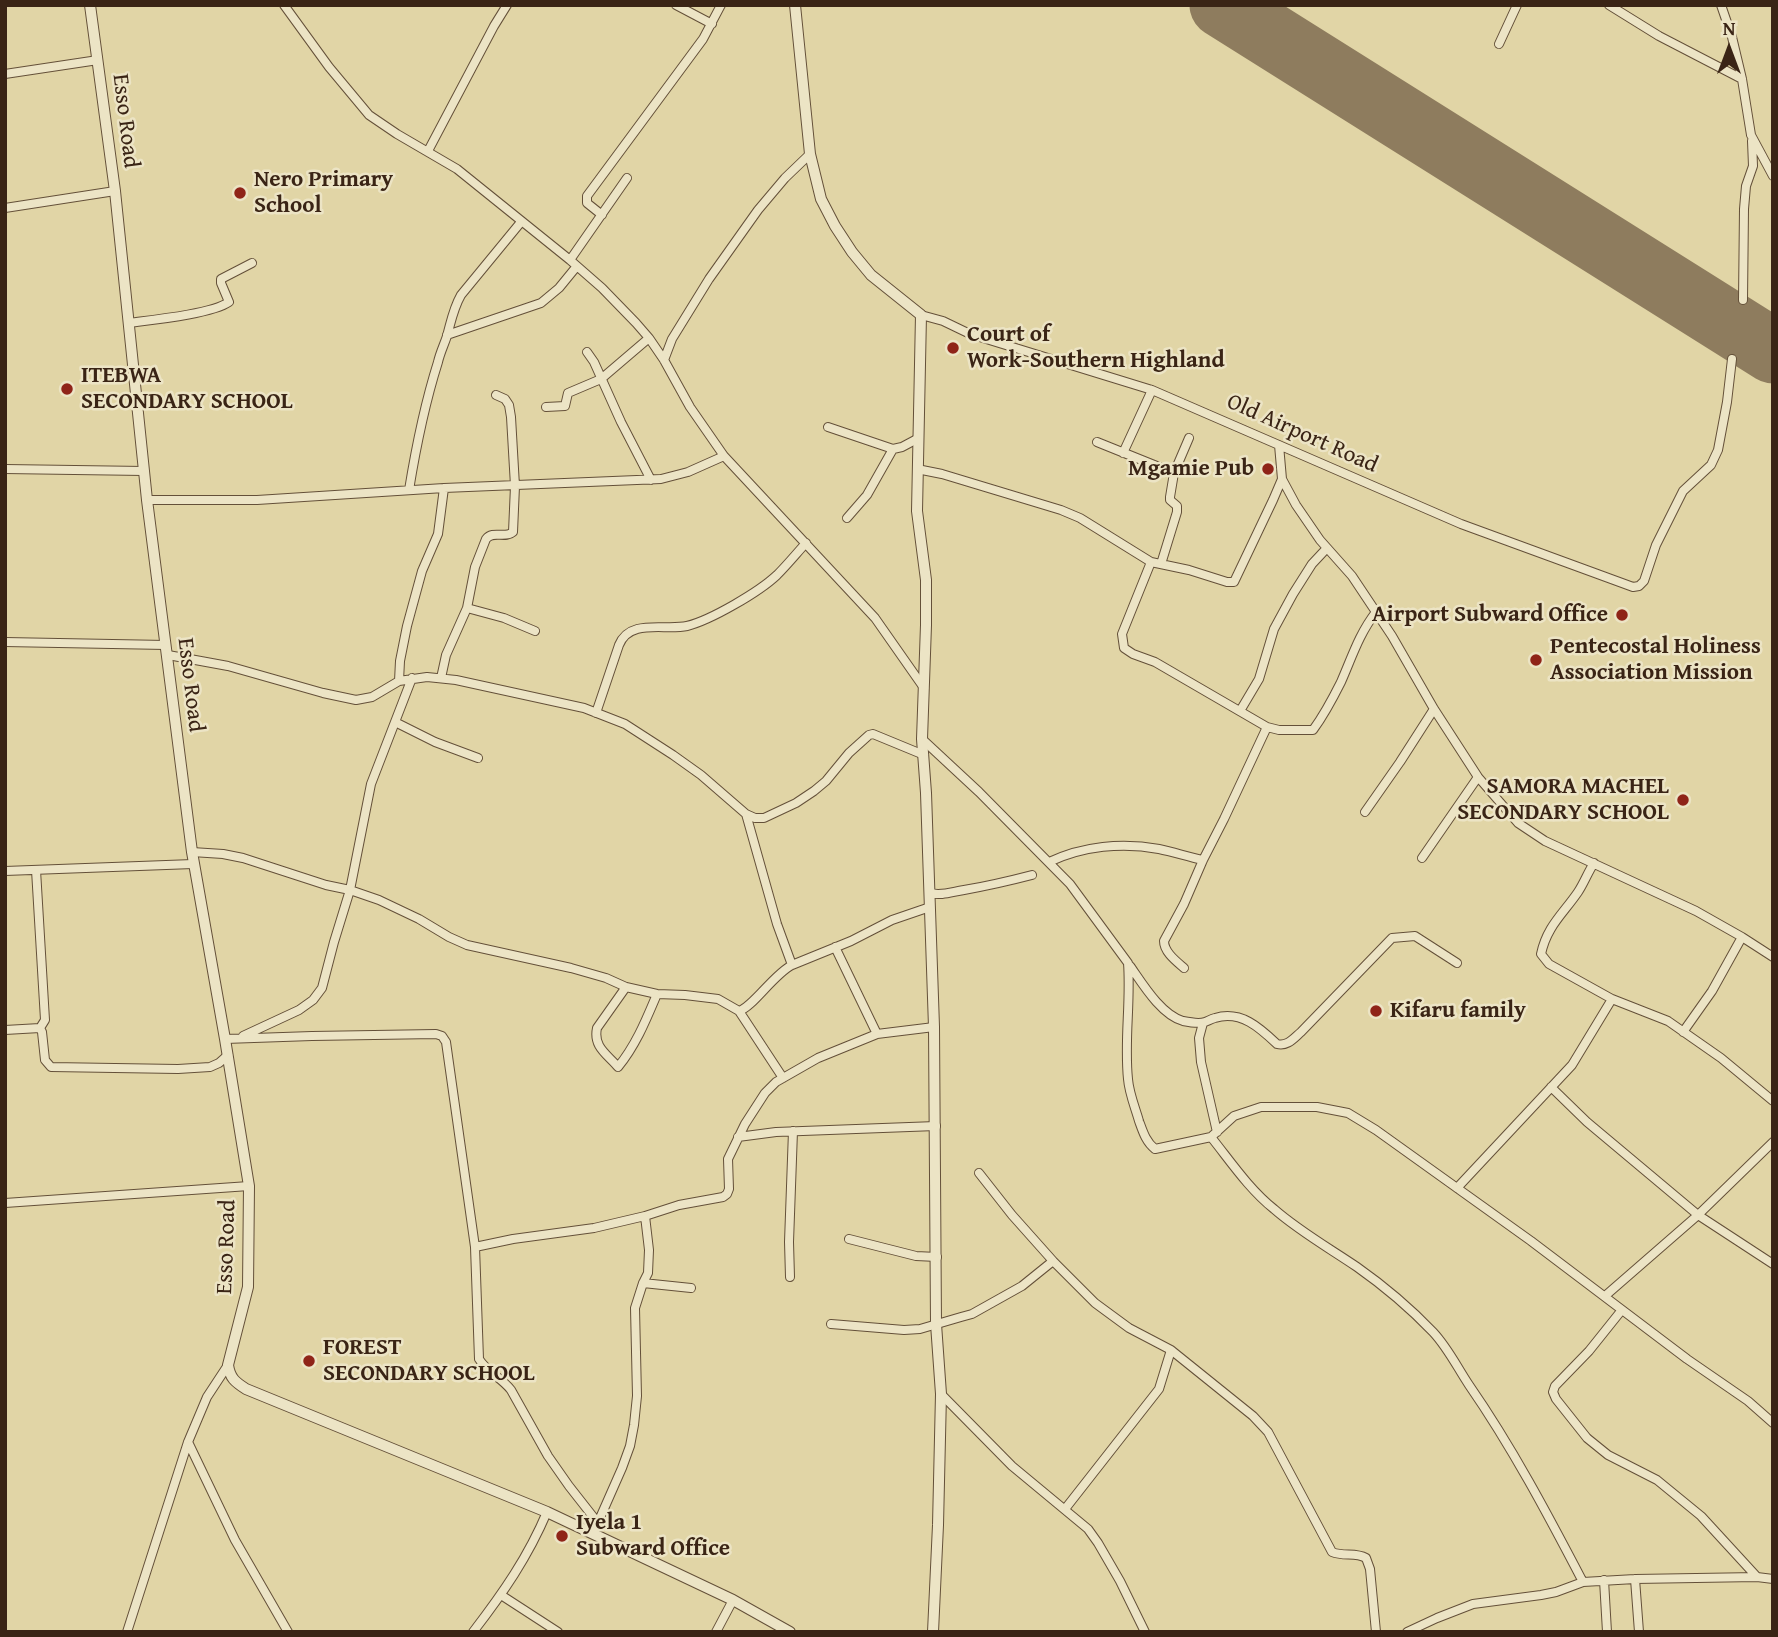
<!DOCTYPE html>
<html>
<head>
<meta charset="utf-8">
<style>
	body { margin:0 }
	#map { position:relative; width:1778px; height:1637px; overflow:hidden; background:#e1d5a6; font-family:"Gentium Book Plus",serif }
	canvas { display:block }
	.frame { position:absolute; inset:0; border:7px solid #3a2415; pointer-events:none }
	.north { position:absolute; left:1694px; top:14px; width:70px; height:70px; -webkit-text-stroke:5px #ece4c5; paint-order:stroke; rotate:0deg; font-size:19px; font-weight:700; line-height:28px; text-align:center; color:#3a2415 }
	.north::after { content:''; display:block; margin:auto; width:24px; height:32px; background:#3a2415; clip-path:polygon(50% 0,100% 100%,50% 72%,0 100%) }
</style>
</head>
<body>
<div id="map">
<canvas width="1778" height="1637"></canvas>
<div class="frame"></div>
<div class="north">N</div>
</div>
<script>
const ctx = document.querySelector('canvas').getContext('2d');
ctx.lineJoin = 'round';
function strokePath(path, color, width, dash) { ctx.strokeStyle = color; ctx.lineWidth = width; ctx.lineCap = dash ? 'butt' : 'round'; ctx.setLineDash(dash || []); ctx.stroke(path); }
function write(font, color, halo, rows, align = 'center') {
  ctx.font = font + ' "Gentium Book Plus",serif'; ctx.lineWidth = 5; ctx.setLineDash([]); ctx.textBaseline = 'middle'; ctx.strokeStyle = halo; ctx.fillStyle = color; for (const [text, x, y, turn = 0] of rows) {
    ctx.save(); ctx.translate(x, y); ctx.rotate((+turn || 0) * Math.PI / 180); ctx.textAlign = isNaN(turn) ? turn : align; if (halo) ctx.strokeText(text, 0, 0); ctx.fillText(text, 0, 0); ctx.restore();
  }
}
const runway = new Path2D(`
	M1222,5L1773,351`);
const minor = new Path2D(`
	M284,5L329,67L369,115L397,134L457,169L570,260L602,288L636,323L649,338L664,360L690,407L724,456L875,618L924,688
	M676,5L712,24
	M1609,5L1659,36L1742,79
	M1721,5L1732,37L1742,79L1751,135L1773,176
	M1499,44L1517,5
	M5,74L98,60
	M428,151L494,26L507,5
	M5,208L115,191
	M602,215L587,203V196L703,39L721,5
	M570,260L627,178
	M1743,300L1744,209L1746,186L1753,166L1752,141
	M921,315L943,321L970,334L1152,390L1461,524L1633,587L1639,586L1644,581L1656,545L1683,491L1711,465L1718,450L1727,402L1732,359
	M128,323C151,320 212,314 229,302L221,283V279L252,263
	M447,335L541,303L559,288L577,266
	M587,352L594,362L621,422L651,480
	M664,360L672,339L709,279L758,210L785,178L810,154
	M546,407L565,406L568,393L601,379L649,338
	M828,427L893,449L902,447L917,439
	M1097,442L1174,473
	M1279,445L1282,479L1296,505L1320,540L1352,576L1392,636L1434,709L1478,777L1518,823L1545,841L1696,911L1742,937L1773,957
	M1123,453L1152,390
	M5,469L144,471
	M917,469L942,474L1061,510L1080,518L1151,562L1122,634L1124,648L1133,654L1155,662L1267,727L1279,730H1313C1324,715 1333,698 1341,682C1352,657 1359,634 1376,612
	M409,490C416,447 425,403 438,362C440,353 444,345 447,336C451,322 453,309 461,295L521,222
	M147,500H257L444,488L661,479L688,472L724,456
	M847,518L867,495L893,449
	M1151,562L1189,570L1227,582H1234L1273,500L1282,479
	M1161,564L1177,512V506L1170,500V497L1174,473L1189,438
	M467,608L504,618L535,631
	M5,642L166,645
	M168,655L228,666L323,693L356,700L372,697L399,681L427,677L456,680L584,708L625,724L673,755L701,775L746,814L755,818H764L796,803L814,791L826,781L849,753L869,735L873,734L924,755
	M441,678L446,655L467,608L475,567L486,539C493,530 505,539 513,532L515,486L511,417L509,405L505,399L496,395
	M399,681L400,661L407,626L422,571L438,534L444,488
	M1240,711L1259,679L1274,629L1293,594L1312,564L1327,548
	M596,713L619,645C630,618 665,631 687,626C711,620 759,592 777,575C787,565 796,554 806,543
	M395,722L435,742L478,758
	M922,739L979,792L1070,884L1128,963C1131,1002 1124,1040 1128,1079C1129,1093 1135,1107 1139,1121C1143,1132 1146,1142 1155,1149L1211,1137L1234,1116L1261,1107H1317L1348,1113L1376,1130L1531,1241L1687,1359L1748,1401L1773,1423
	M1365,812L1400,762L1434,709
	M746,814L777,924L792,965
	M192,852L223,854L243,858L326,885L350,890L379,900L419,919L449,937L467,945L571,968L606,978L626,987L657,994L685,995L718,999L739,1011C752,1008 774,974 792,965L851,941L892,920L930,907
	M1422,858L1478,777
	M1049,862C1083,846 1122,842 1159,849C1174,852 1188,857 1203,860
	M1594,863C1588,872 1584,883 1578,892C1563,914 1547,926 1541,954L1549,964L1612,999L1668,1021L1721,1058L1773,1101
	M5,871L193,864
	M930,893C942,896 951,892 964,890C987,886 1009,881 1032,875
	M835,947L877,1034
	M1130,966C1142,983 1161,1015 1183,1021C1188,1022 1199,1024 1205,1022C1208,1021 1211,1019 1215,1018C1241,1010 1260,1028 1277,1044C1287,1047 1294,1038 1301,1032L1392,938L1415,936L1457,963
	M1184,968C1176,961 1164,952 1164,941L1184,904L1203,860L1224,819L1267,727
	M626,987L597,1028C593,1047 607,1054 618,1067C636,1045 646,1020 657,994
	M739,1011L783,1078
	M1203,1023L1199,1038L1201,1062L1217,1132
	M40,1028L42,1032L45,1060L51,1067L178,1069L210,1067L219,1063L228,1055
	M5,1030L40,1028L45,1020L36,870
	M1683,1032L1712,991L1742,937
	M243,1036L299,1010L313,1000L322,988L334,942L350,890L371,784L412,678
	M225,1039L312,1036L436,1034L442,1036L446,1042L475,1247L479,1359C487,1372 502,1378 511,1390L548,1456L569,1486L598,1523
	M1551,1087L1587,1122L1698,1215L1773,1264
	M738,1137L776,1132L936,1126
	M1211,1137C1231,1162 1249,1189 1274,1209C1299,1231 1329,1248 1357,1267C1384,1286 1410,1308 1433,1332C1448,1348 1457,1367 1469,1385C1512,1447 1548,1515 1583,1582
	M979,1173L1012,1215L1053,1261
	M1457,1188L1572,1065L1612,999
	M5,1203L249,1186
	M849,1239L916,1256L937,1257
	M475,1247L513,1239L594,1228L645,1216
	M790,1277L789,1242L793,1131
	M643,1283L691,1288
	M1605,1296L1698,1215L1773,1142
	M1621,1311L1589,1351L1555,1386L1553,1392L1556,1399L1587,1438L1608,1455L1657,1480L1701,1516L1757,1577
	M831,1324L904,1330L920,1329L961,1317L972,1314L1022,1286L1053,1261L1095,1303L1129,1328L1171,1350L1253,1416L1268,1432L1332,1552C1344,1557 1355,1552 1366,1558L1370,1569L1376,1632
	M941,1394L1012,1466L1088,1529L1098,1543L1120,1581L1145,1632
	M188,1442L235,1540L288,1632
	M1065,1509L1159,1389L1171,1350
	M596,1527L622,1468L630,1446L634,1425L637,1396L635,1308L643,1283L648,1273L649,1250L645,1216L679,1205L723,1197L727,1194L729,1189L728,1159L745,1124L765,1093L776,1082L818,1058L877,1034L934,1027
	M1635,1579L1639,1632
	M1604,1580L1607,1632
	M501,1595L558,1632
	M127,1632L188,1442L207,1397L228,1365
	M473,1632C503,1593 528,1557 547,1512
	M716,1632L733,1600
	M1407,1632L1437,1618L1473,1604L1541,1595L1556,1592L1583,1582L1635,1579L1757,1577L1773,1579`);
const tertiary = new Path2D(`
	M90,5L115,191L147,500L192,852L225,1039L249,1186L248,1287L228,1365C230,1378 235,1382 246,1389L547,1512L733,1600L790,1632
	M795,5L810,154L821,199L835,226L852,252L871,275L921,315L917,511L926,580V625L922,739L926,793L934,1027L936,1324L941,1394L938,1525L933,1632`);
const markers = [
	[240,193,7,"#8f2418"],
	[953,348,7,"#8f2418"],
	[67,389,7,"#8f2418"],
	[1268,469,7,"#8f2418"],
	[1622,615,7,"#8f2418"],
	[1536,660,7,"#8f2418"],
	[1683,800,7,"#8f2418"],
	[1376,1011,7,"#8f2418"],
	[309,1361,7,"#8f2418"],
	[562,1536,7,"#8f2418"]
];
const streetNames = [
	["Esso Road",125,121,83],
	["Old Airport Road",1302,434,24],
	["Esso Road",190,685,83],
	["Esso Road",227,1247,-88]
];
const poiNames = [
	["Nero Primary",254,180],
	["School",254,206],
	["Court of",967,335],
	["Work-Southern Highland",967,361],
	["ITEBWA",81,376],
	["SECONDARY SCHOOL",81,402],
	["Mgamie Pub",1254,469,"right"],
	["Airport Subward Office",1608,615,"right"],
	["Pentecostal Holiness",1550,647],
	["Association Mission",1550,673],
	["SAMORA MACHEL",1669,787,"right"],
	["SECONDARY SCHOOL",1669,813,"right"],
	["Kifaru family",1390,1011],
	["FOREST",323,1348],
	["SECONDARY SCHOOL",323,1374],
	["Iyela 1",576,1523],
	["Subward Office",576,1549]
];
strokePath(runway, '#8e7c5e', 65);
strokePath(minor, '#645039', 10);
strokePath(tertiary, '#645039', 12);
strokePath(minor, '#ece4c5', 8);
strokePath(tertiary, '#ece4c5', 10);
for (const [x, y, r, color] of markers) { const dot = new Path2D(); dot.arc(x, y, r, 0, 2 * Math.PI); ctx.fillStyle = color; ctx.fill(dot); strokePath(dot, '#ece4c5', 2.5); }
write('23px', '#3a2415', '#ece4c5', streetNames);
write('bold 23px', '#3a2415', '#ece4c5', poiNames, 'left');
</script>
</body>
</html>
